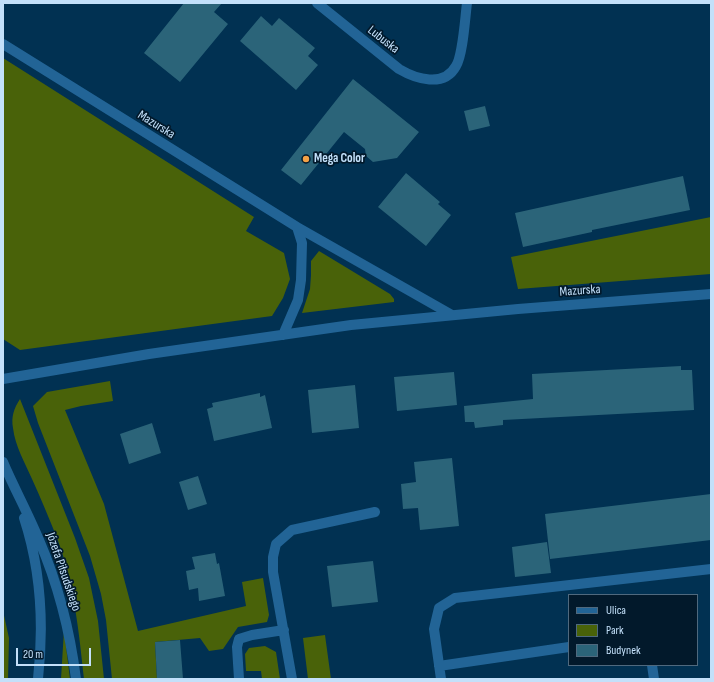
<!DOCTYPE html>
<html>
<head>
<meta charset="utf-8">
<style>
	body { margin:0 }
	#map { position:relative; width:714px; height:682px; overflow:hidden; background:#013152; font-family:"Sofia Sans Condensed",sans-serif }
	canvas { display:block }
	.frame { position:absolute; inset:0; border:4px solid #c3e0fa; pointer-events:none }
	.legend { position:absolute; left:568px; top:594px; width:130px; height:72px; box-sizing:border-box; background:#02192b; border:1px solid #4f697e; margin:0; padding:5px 7px; list-style:none; font-size:12px; color:#c3e0fa }
	.legend li { display:flex; align-items:center; gap:8px; height:20px }
	.legend b { width:20px; border:1px solid #4f697e }
	.scale { position:absolute; left:16px; top:648px; width:75px; height:18px; box-sizing:border-box; border:2px solid #c3e0fa; border-top:0; padding-left:5px; font-size:12px; line-height:14px; white-space:nowrap; color:#c3e0fa; -webkit-text-stroke:3px #02192b; paint-order:stroke }
</style>
</head>
<body>
<div id="map">
<canvas width="714" height="682"></canvas>
<div class="frame"></div>
<ul class="legend">
<li><b style="height:5px;background:#226496"></b>Ulica</li>
<li><b style="height:11px;background:#496209"></b>Park</li>
<li><b style="height:11px;background:#2b6479"></b>Budynek</li>
</ul>
<div class="scale">20 m</div>
</div>
<script>
const ctx = document.querySelector('canvas').getContext('2d');
ctx.lineJoin = 'round';
function fillPath(path, color) { ctx.fillStyle = color; ctx.fill(path, 'evenodd'); }
function strokePath(path, color, width, dash) { ctx.strokeStyle = color; ctx.lineWidth = width; ctx.lineCap = dash ? 'butt' : 'round'; ctx.setLineDash(dash || []); ctx.stroke(path); }
function write(font, color, halo, rows, align = 'center') {
  ctx.font = font + ' "Sofia Sans Condensed",sans-serif'; ctx.lineWidth = 3.5; ctx.setLineDash([]); ctx.textBaseline = 'middle'; ctx.strokeStyle = halo; ctx.fillStyle = color; for (const [text, x, y, turn = 0] of rows) {
    ctx.save(); ctx.translate(x, y); ctx.rotate((+turn || 0) * Math.PI / 180); ctx.textAlign = isNaN(turn) ? turn : align; if (halo) ctx.strokeText(text, 0, 0); ctx.fillText(text, 0, 0); ctx.restore();
  }
}
const green = new Path2D(`
	M3,58L254,217L246,231L284,253L290,279L283,298L272,316L20,350L3,339Z
	M711,217V274L518,289L511,257Z
	M319,251L390,294L394,299V302L302,313L310,289L311,275V261Z
	M110,381L113,401L81,406L65,410L104,504L138,631L246,606L242,582L263,578L269,615L267,622L238,627L223,649L209,651L200,638L155,642L157,679H112L106,620L101,594L90,556L38,423L33,406L47,392Z
	M20,399L75,538L89,578L98,621L104,679H84C79,632 74,583 57,538C49,518 41,499 32,479C25,463 15,446 13,428C11,417 14,408 20,399Z
	M3,611L9,638L8,679H3Z
	M64,630L70,679H61Z
	M325,635L331,679H308L303,638Z
	M265,646L276,652L280,679H262L261,671H246L245,654L249,648Z`);
const building = new Path2D(`
	M184,3H222L214,12L228,24L180,82L144,53Z
	M261,16L272,26L279,18L315,48L308,56L318,65L296,90L240,41Z
	M353,79L419,132L397,158L373,162L366,156L365,149L344,132L301,185L281,170Z
	M485,106L490,126L469,131L464,111Z
	M406,173L440,202L438,204L451,215L426,246L378,207Z
	M683,176L690,210L592,230V232L523,247L515,213Z
	M681,366V370H692L694,410L503,420V425L475,428L474,422H465L464,406L533,399L532,374Z
	M454,372L457,405L397,411L394,377Z
	M355,385L359,428L312,433L308,390Z
	M260,393V397L265,395L272,428L214,441L207,409L213,407L212,403Z
	M152,423L161,453L129,464L120,434Z
	M452,458L459,526L420,530L418,508L403,509L401,484L416,482L414,462Z
	M198,476L207,504L188,510L179,482Z
	M711,494V540L550,559L545,514Z
	M547,542L551,573L515,577L512,547Z
	M215,553L217,564L219,563L225,596L199,601L198,588L189,590L186,571L195,569L192,557Z
	M373,561L378,602L332,607L327,566Z
	M180,640L183,679H157L155,642Z`);
const minor = new Path2D(`
	M317,3L399,69C416,79 444,88 456,66C463,55 465,18 467,3
	M3,44L297,227L452,315
	M283,335L298,300L301,280L302,243L297,227
	M3,379L149,354L351,325L518,309L711,294
	M3,462C14,488 28,513 39,540C58,584 70,631 76,679
	M24,518C41,570 44,625 38,679
	M652,665L654,679
	M439,666L569,647
	M239,679L237,647L239,639L252,635L284,630
	M292,679L273,572V557L276,544L292,530L375,512
	M441,679L434,629L439,608L455,598L711,569`);
const markers = [
	[306,159,4,"#f5a246"]
];
const streetNames = [
	["Lubuska",383,40,38],
	["Mazurska",156,125,32],
	["Mazurska",580,291,-4],
	["Józefa Piłsudskiego",63,572,71]
];
const poiNames = [
	["Mega Color",314,159]
];
fillPath(green, '#496209');
fillPath(building, '#2b6479');
strokePath(minor, '#226496', 10);
for (const [x, y, r, color] of markers) { const dot = new Path2D(); dot.arc(x, y, r, 0, 2 * Math.PI); ctx.fillStyle = color; ctx.fill(dot); strokePath(dot, '#02192b', 1.5); }
write('13px', '#c3e0fa', '#02192b', streetNames);
write('bold 13px', '#c3e0fa', '#02192b', poiNames, 'left');
</script>
</body>
</html>
